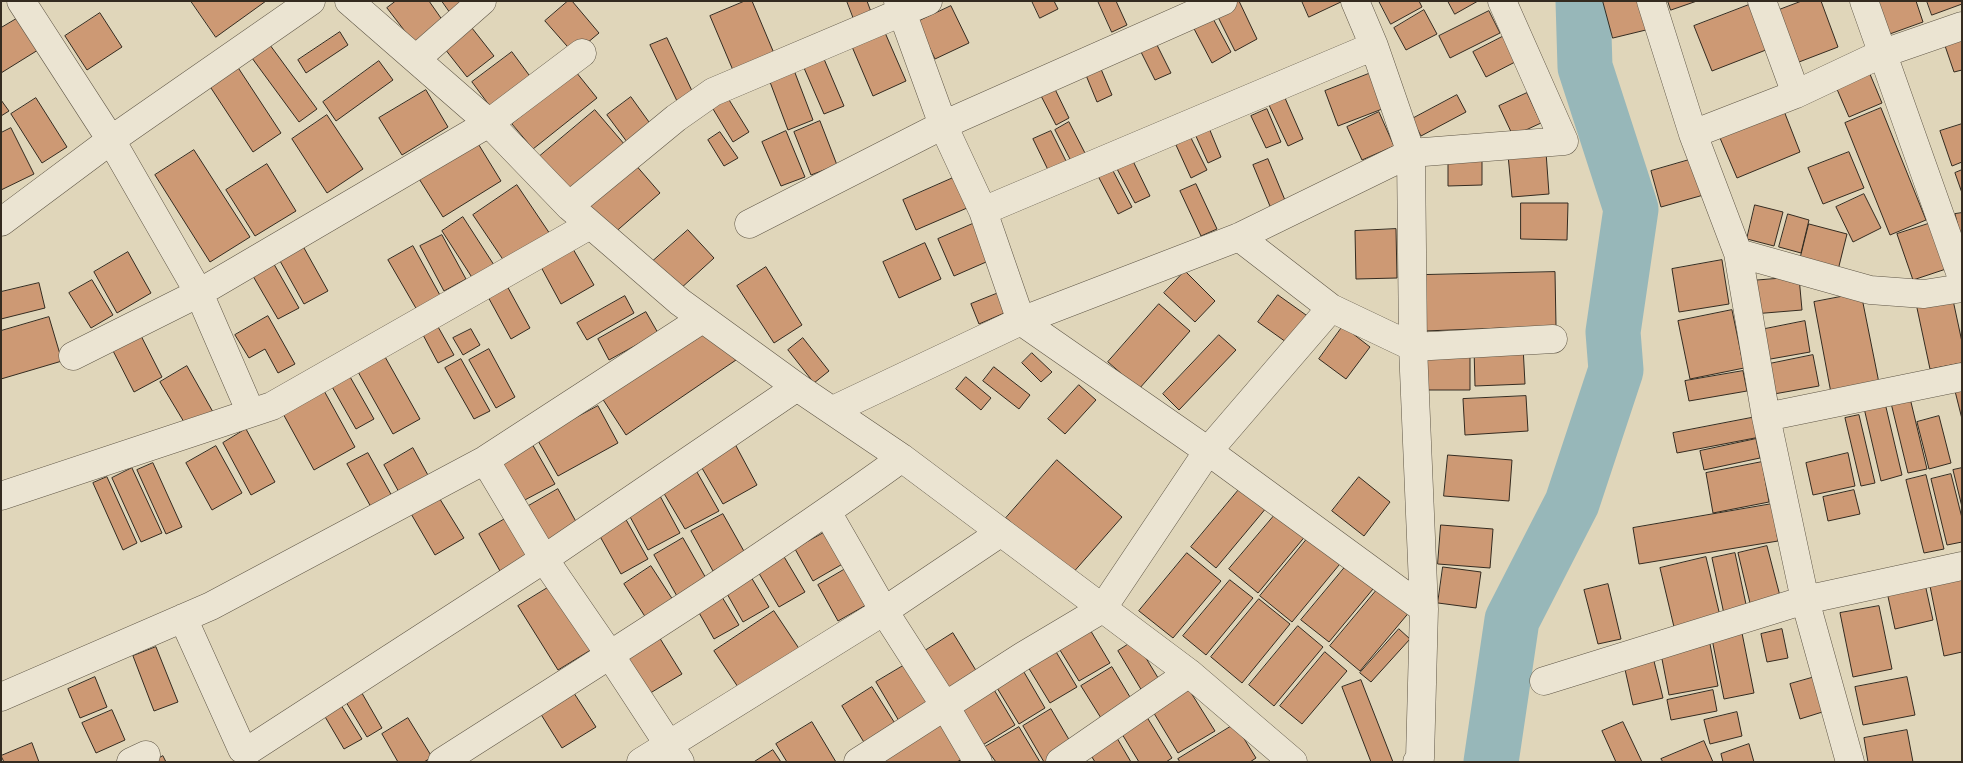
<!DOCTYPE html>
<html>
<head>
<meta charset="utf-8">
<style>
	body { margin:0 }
	#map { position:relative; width:1963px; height:763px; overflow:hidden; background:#e0d6ba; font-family:"Gentium Book Plus",serif }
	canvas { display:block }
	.frame { position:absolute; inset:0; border:2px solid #342b20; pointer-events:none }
</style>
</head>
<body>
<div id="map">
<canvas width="1963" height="763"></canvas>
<div class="frame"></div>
</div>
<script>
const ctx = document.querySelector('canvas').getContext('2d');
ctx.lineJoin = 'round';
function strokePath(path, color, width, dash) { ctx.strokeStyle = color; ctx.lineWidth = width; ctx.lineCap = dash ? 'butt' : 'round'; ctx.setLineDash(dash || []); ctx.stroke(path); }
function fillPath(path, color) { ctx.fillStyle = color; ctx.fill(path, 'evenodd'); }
const river = new Path2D(`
	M1491,762L1512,620L1572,503L1616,370L1613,332L1631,209L1585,67L1583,1`);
const building = new Path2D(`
	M191,1H266L216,37Z
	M396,1H429L443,21L414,43L387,8Z
	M442,1H471L452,15Z
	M568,1H572L599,33L574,54L545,21Z
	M745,1H752L776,58L735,75L710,16Z
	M847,1H867L874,20L857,27Z
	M1032,1H1054L1058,9L1040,18Z
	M1098,1H1116L1127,25L1112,32Z
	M1234,1H1239L1257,39L1235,51L1215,11Z
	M1302,1H1343L1309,17Z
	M1379,1H1419L1422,7L1391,24Z
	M1448,1H1478L1455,14Z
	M1603,1H1643L1650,29L1613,38Z
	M1668,1H1697L1671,10Z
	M1802,1H1821L1838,47L1799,62L1779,10Z
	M1875,1H1916L1923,22L1887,35Z
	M1927,1H1962V4L1932,15Z
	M1754,3L1771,48L1712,71L1694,26Z
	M951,6L969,43L935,59L917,22Z
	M1424,10L1437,34L1406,50L1394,28Z
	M1489,11L1500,33L1450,58L1439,36Z
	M100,13L122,47L87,70L65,36Z
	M1210,13L1231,52L1212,63L1191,23Z
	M18,18L38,50L1,73V28Z
	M468,23L494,56L467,77L441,44Z
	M883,28L906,81L873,96L850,42Z
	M1962,30V70L1954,72L1942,37Z
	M340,32L348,45L306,73L298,60Z
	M1504,36L1517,61L1486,77L1473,52Z
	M667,38L693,93L677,101L650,45Z
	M267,41L317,109L299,122L249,54Z
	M1155,41L1171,73L1155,80L1139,48Z
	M512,52L532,79L492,109L472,82Z
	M821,52L844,106L824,114L801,61Z
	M379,61L393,80L336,121L323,102Z
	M1098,62L1112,95L1097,102L1083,68Z
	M792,65L813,120L788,130L767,74Z
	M237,66L281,133L253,152L209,85Z
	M1867,67L1882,103L1849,117L1833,80Z
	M1376,71L1390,106L1338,126L1325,91Z
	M576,72L597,98L533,149L512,124Z
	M1052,83L1069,118L1056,125L1038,90Z
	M426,90L448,127L402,155L379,118Z
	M1527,93L1541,123L1513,136L1499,106Z
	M726,95L749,132L733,142L710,104Z
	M1457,95L1466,112L1421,136L1412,119Z
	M631,97L654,129L630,146L607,115Z
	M36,98L67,147L42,163L11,114Z
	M1285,98L1303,139L1288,146L1269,105Z
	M1,100L9,111L1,116Z
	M1881,108L1926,220L1890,235L1845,123Z
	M1267,109L1281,142L1266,148L1251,116Z
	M595,110L625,145L570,191L540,156Z
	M1784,111L1800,152L1737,178L1720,138Z
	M1379,112L1394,146L1362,160L1347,127Z
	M327,115L363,169L327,193L292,139Z
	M820,121L837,165L811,175L794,132Z
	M1069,122L1086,155L1072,163L1055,130Z
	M1962,124V162L1952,166L1940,131Z
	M11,128L34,174L1,190V133Z
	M1209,128L1221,157L1208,163L1195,134Z
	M786,131L805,177L781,186L762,142Z
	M1051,131L1068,165L1050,174L1033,139Z
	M720,132L738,158L724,166L708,140Z
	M474,137L501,181L443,217L416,174Z
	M1191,138L1207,170L1191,178L1176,145Z
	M194,150L250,237L210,262L155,175Z
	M1546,152L1549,194L1512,197L1508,155Z
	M1849,152L1864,188L1823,204L1808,168Z
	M1482,156V185L1448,186V157Z
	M1696,158L1707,194L1661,207L1651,171Z
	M1132,159L1150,196L1135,203L1116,167Z
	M1268,159L1287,205L1272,211L1253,165Z
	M634,163L660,193L612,235L587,205Z
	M267,164L296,211L255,236L226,190Z
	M1112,169L1132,207L1118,214L1098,176Z
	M1962,170V193L1955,173Z
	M953,178L967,208L916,230L903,200Z
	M1196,184L1217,229L1201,236L1180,191Z
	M517,185L550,234L506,264L473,215Z
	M1864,194L1881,228L1853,242L1836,207Z
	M1521,203H1568L1567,240L1521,239Z
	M1755,205L1783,212L1774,246L1747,239Z
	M1962,213V242L1955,214Z
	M1788,214L1809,220L1801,253L1779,247Z
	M463,217L494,265L473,279L442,231Z
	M977,222L993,259L954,276L938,239Z
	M1931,223L1946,269L1913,280L1897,234Z
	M1809,224L1847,234L1838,270L1800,260Z
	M1396,229L1397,278L1356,279L1355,231Z
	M688,230L714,258L679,290L653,261Z
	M442,235L466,279L444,291L420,246Z
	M299,239L328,291L304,304L275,252Z
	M925,243L941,279L899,298L883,262Z
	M413,246L441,297L417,310L388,260Z
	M573,249L594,285L561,304L541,267Z
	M128,252L151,293L117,313L94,272Z
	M271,259L299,308L278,319L250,271Z
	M1722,260L1729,304L1679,312L1672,269Z
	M766,267L802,325L774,343L737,286Z
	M1185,271L1215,301L1195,322L1164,293Z
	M1555,272L1556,326L1424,331L1423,275Z
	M1799,277L1802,310L1753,314L1750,281Z
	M92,280L113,315L91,328L69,293Z
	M39,283L45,308L1,319V292Z
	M506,284L530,328L511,339L487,295Z
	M1001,292L1009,311L979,324L971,304Z
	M1861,293L1879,383L1831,393L1814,302Z
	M1278,295L1313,320L1293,347L1258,322Z
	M625,296L634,313L587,340L577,323Z
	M1953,300L1962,342V363L1930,369L1917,308Z
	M1159,304L1190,331L1139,389L1108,362Z
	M1732,310L1744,368L1690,379L1678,321Z
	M646,312L658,333L609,360L598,339Z
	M268,316L295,364L278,373L265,349L249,358L235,335Z
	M49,317L62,361L1,379V331Z
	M1805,321L1810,352L1765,360L1760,330Z
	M437,325L454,355L438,363L422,333Z
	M136,326L162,377L134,392L108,341Z
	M1343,326L1370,347L1346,379L1319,359Z
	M700,328L736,360L626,435L602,398Z
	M471,329L480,345L463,355L453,338Z
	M1219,335L1236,350L1179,410L1163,394Z
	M803,338L829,371L814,383L788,350Z
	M1523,346L1525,384L1475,386L1474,348Z
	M489,349L515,397L496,408L469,360Z
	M1424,349L1470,350V390H1424Z
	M1032,353L1052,372L1041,382L1022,363Z
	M384,355L420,419L393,434L357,370Z
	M1813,355L1819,386L1774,394L1769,364Z
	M461,359L490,411L474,419L445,368Z
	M187,366L213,412L187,427L160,382Z
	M994,367L1030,395L1019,409L983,381Z
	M1743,371L1747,391L1689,401L1685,381Z
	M349,375L374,419L356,429L331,385Z
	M966,377L991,398L981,410L956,389Z
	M1079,385L1096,400L1065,434L1048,419Z
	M322,387L355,447L314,470L281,410Z
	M1962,389V419L1955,391Z
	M1526,396L1528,431L1465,435L1463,399Z
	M1910,398L1927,469L1908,473L1891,403Z
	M1885,403L1902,475L1881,481L1864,408Z
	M598,406L618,443L558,476L537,439Z
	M1859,415L1875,483L1861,486L1845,418Z
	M1939,416L1951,463L1929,469L1917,422Z
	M1756,417L1760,437L1677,453L1673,433Z
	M246,429L275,482L251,495L223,443Z
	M1756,439L1760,458L1704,470L1700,451Z
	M531,442L555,484L521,502L498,461Z
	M735,444L757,485L723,504L699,463Z
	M216,446L242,493L212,510L186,463Z
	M413,448L429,477L400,494L384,465Z
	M368,453L392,496L371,507L347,464Z
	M1848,453L1855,486L1813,495L1806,463Z
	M1448,455L1512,460L1509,501L1444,496Z
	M1057,460L1122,517L1071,575L1006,518Z
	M1762,462L1769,502L1713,513L1706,473Z
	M153,463L182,527L166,534L137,470Z
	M693,465L719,511L685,529L659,485Z
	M132,468L162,533L141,542L112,478Z
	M1962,468V507L1953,470Z
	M1951,474L1962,518V542L1947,545L1931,479Z
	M1926,475L1944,549L1924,553L1906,480Z
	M107,477L137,543L123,550L93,483Z
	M1359,477L1390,502L1364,536L1332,511Z
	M1242,486L1267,507L1216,568L1191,547Z
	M558,489L579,527L546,546L525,508Z
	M1854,490L1860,514L1828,521L1823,497Z
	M438,496L464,538L435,555L410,512Z
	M660,496L680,533L648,550L628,513Z
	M1772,504L1778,541L1639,564L1633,528Z
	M1279,510L1307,534L1258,593L1229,569Z
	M723,514L745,553L713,571L691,531Z
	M510,516L531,554L500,571L479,534Z
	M624,516L648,559L621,574L597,531Z
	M1441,525L1493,529L1490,568L1438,564Z
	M827,531L846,562L813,581L795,549Z
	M1312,533L1344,559L1292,622L1260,596Z
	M683,538L707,580L678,598L654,555Z
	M1767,546L1780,596L1750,603L1738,553Z
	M1187,553L1221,581L1173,638L1139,611Z
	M1735,553L1747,609L1724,614L1712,558Z
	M783,555L805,592L779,607L757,570Z
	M1706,557L1720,616L1674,627L1660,568Z
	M1351,560L1378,583L1329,642L1301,620Z
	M651,566L673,600L646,618L624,584Z
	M1443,567L1481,572L1476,608L1438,603Z
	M847,568L868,604L838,621L818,585Z
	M751,577L769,607L743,622L726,592Z
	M1962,579V652L1944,656L1930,586Z
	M1230,580L1253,598L1206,655L1183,636Z
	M554,584L594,648L558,670L518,606Z
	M1608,584L1621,639L1598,644L1584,590Z
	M1925,584L1933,620L1895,629L1887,592Z
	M1381,585L1411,610L1360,671L1330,646Z
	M722,597L739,625L714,639L698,611Z
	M1259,599L1290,624L1242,683L1211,657Z
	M1879,606L1892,669L1853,677L1840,613Z
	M774,611L802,653L742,693L714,651Z
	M1086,623L1110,663L1079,681L1055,642Z
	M1298,626L1323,647L1274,706L1249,685Z
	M1399,629L1410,639L1371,682L1360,673Z
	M1782,629L1788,658L1767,662L1761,634Z
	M656,632L682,674L647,695L622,654Z
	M953,633L980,677L947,698L920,654Z
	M1742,633L1754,693L1724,699L1712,639Z
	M1135,640L1163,686L1145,696L1118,651Z
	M1710,644L1718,686L1669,695L1661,654Z
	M1052,645L1077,687L1050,703L1025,662Z
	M156,647L178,702L154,711L133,656Z
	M1325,652L1347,671L1302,724L1280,706Z
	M1653,657L1663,698L1633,705L1624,665Z
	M908,663L931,702L899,721L876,682Z
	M1021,667L1045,708L1019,724L994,683Z
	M1112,667L1136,707L1106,726L1081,686Z
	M1822,675L1832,709L1800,719L1790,684Z
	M95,677L107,707L80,718L68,689Z
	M1907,677L1915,715L1863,725L1855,687Z
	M1361,680L1393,762H1371L1342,687Z
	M990,683L1015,725L981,746L956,704Z
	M570,687L596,727L562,748L537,708Z
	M872,687L896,725L865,744L842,706Z
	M359,688L382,728L367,737L343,697Z
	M1188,688L1215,731L1178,753L1152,710Z
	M1713,690L1717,711L1671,720L1667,700Z
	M341,705L362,739L344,749L324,715Z
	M1051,709L1074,748L1051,762H1044L1023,726Z
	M112,710L125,740L96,753L82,723Z
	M1737,712L1742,736L1710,744L1704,720Z
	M1145,714L1172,758L1166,762H1139L1119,729Z
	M408,718L432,757L424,762H398L382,734Z
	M942,719L965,757L957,762H886L882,755Z
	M812,722L836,762H787L776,744Z
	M1623,722L1642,762H1616L1602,731Z
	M1235,724L1256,758L1250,762H1180L1178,759Z
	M1019,727L1040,762H996L985,747Z
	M1907,730L1913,762H1868L1864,738Z
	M1114,733L1131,762H1095L1087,749Z
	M1704,741L1713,762H1663L1661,759Z
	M32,743L39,762H4L1,756Z
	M1749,744L1754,762H1723L1721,754Z
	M773,750L781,762H754Z
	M163,756L166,762H152Z`);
const minor = new Path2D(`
	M21,1L111,140L199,293L251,413
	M349,1L489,123L569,206L680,302L797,387L902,458L1189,673L1293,762
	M1355,1L1374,46L1411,153L1413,347L1424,609L1420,758L1417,762
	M1651,1L1693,134L1738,253L1766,417L1805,600L1850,762
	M1762,1L1796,94
	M1864,1L1962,278
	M416,59L482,1
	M1693,134L1796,94L1881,54L1962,26
	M569,206L676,118L713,92L928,1
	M983,211L1374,46
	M1,222L111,140L311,1
	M749,224L943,125L1223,1
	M1239,237L1331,308L1413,347L1553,339
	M1738,253L1870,290L1924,294L1962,288
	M1021,321L1239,237L1411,153L1564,141L1502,1
	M1021,321L1208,451L1424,609
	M73,356L199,293L489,123L582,53
	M833,410L1021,321L983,211L943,125L898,1
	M1766,417L1962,377
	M485,460L544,559L610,655L680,762
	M1,496L272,406L590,225
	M827,512L884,611L945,706L978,762
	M183,618L242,749L249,750L544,559L797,387
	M1544,681L1805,600L1962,566
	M1,697L211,606L485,460L702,319
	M131,762L146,755
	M442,762C597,663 753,566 902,458
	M641,762L884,611L1000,533
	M858,762L1023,656L1102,609L1208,451L1331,308
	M1060,762L1189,673`);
strokePath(river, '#97b7b9', 55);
fillPath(building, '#cd9974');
strokePath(building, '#342b20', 1);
strokePath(minor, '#5f5646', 29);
strokePath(minor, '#ebe4d2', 28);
</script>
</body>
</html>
